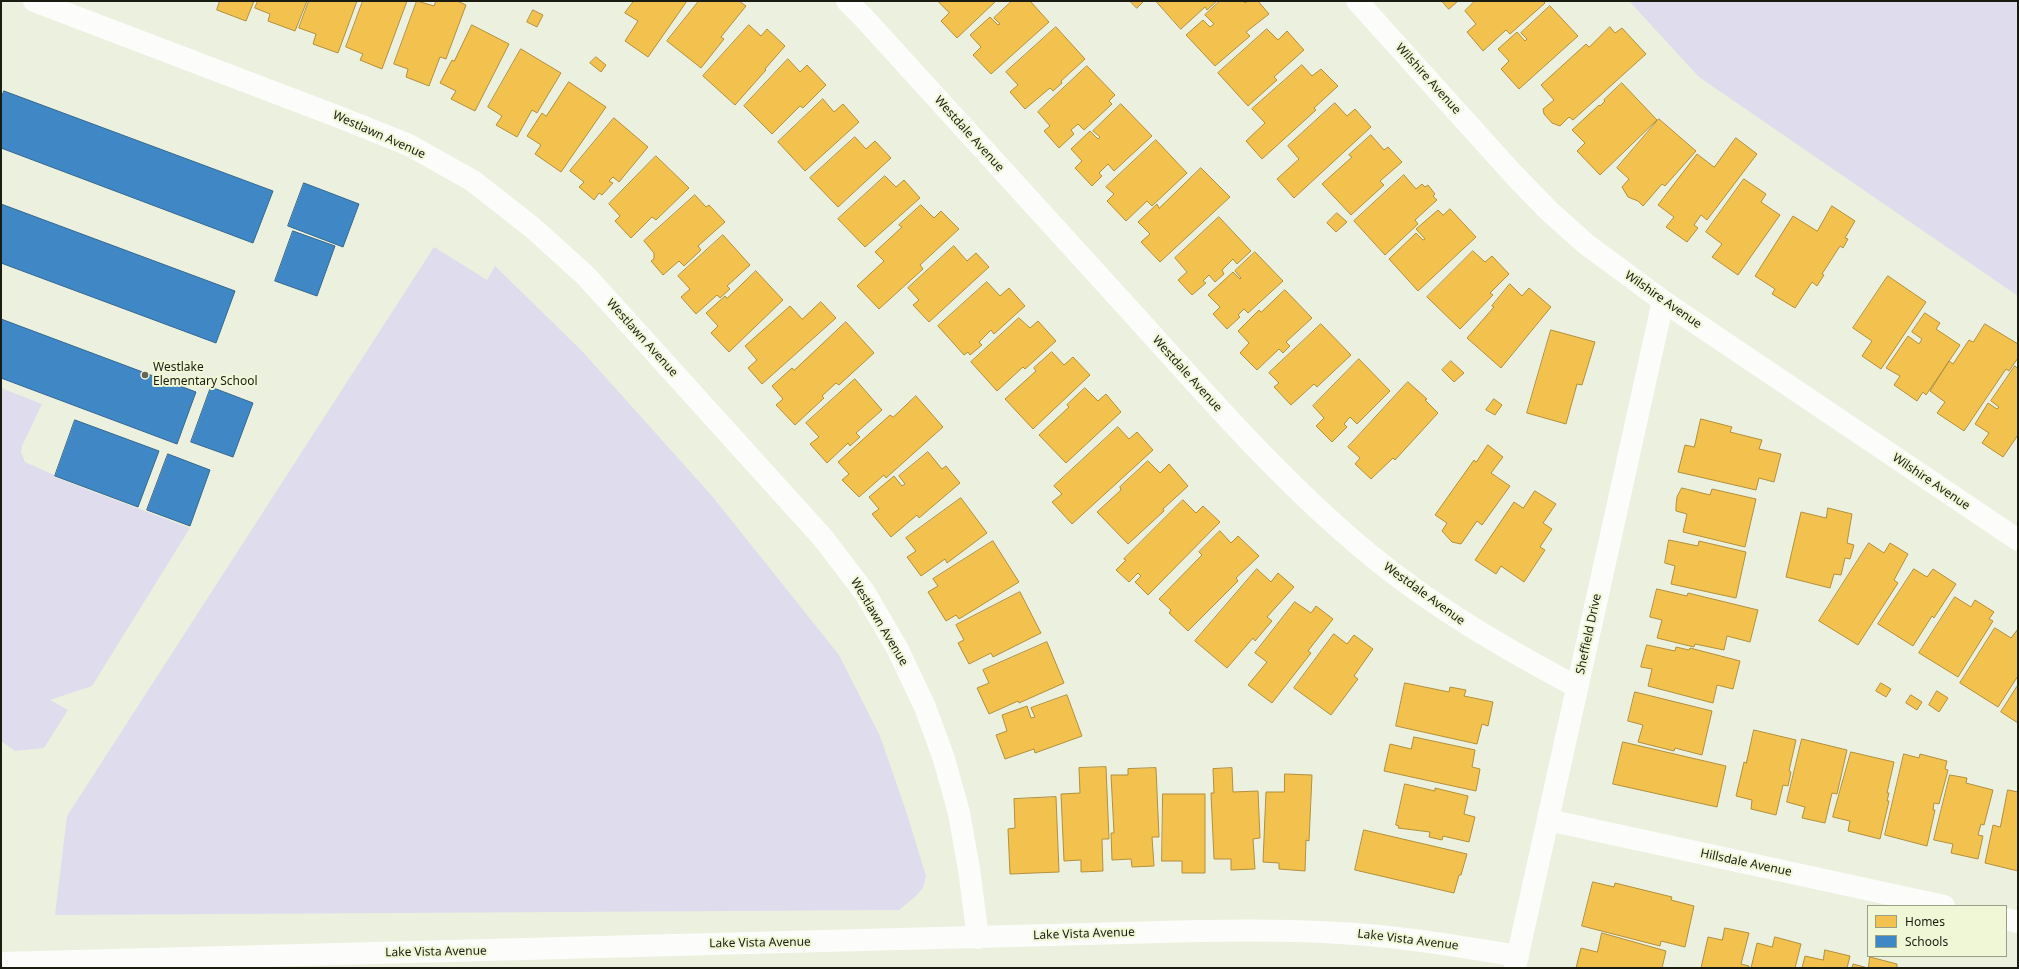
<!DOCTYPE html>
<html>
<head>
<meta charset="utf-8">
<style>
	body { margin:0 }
	#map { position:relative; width:2019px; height:969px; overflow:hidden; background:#ecf0de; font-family:"Noto Sans",sans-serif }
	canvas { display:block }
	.frame { position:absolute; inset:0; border:2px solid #1a1c11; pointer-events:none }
	.legend { position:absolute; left:1867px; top:905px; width:140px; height:52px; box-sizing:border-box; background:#f0f7d7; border:1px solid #9a9f88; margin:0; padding:5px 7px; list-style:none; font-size:12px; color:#1a1c11 }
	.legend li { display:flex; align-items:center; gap:8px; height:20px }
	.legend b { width:20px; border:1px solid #9a9f88 }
</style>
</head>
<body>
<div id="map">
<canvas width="2019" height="969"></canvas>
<div class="frame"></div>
<ul class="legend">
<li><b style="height:11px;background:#f2c14e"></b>Homes</li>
<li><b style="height:11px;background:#3f88c5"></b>Schools</li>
</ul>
</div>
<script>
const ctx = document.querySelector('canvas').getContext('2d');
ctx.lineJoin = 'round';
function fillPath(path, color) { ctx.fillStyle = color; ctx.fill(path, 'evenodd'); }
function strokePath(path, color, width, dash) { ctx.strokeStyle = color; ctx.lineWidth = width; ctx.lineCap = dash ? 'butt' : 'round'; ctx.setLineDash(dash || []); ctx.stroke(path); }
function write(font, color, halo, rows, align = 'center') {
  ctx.font = font + ' "Noto Sans",sans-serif'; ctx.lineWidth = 4; ctx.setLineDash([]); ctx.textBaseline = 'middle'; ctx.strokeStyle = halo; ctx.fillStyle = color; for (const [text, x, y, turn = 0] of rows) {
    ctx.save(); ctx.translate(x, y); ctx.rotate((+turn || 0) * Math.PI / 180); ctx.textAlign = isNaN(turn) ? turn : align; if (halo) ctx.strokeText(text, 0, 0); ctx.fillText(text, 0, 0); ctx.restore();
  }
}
const green = new Path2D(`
	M1629,1H2018V296L1699,77Z
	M434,247L487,280L495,266L582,351L712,496L839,655L880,736L908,817L926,876L923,888L916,896L899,910L55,915L67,816Z
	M1,388L42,404L22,446L21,452L25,462L54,475V477L190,528L92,686L50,700L68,710L44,748L15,751L1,741Z`);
const homes = new Path2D(`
	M220,1H254L246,21L217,10Z
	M258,1H307L295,31L268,21L270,14L255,8Z
	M309,1H357L338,53L313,44L316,34L299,28Z
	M363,1H407L382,69L360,60L363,54L346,47Z
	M417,1L434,6L436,1H457L466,5L446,59L440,57L429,86L406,77L408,69L394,64Z
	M634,1H687L648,57L625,41L638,21L625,13Z
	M699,1H739L746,6L721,37L724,39L701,68L667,41Z
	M938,1H996L957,38L941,21L949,13Z
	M1012,1H1030L1049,22L991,74L973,55L981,47L970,35L990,17L998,25L1000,24L994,18Z
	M1130,1H1144L1137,8Z
	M1156,1H1217L1207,10L1205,7L1181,29Z
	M1220,1H1243L1245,3L1248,1H1258L1269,14L1246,32L1250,36L1215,66L1186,35L1203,20L1210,27L1214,24L1205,15Z
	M1442,1H1458L1449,9Z
	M1475,1H1543L1545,3L1510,34L1506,30L1483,51L1467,32L1476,24L1465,11Z
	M1550,6L1578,36L1519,89L1501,69L1509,61L1498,49L1517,32L1525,41L1527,39L1521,33Z
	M533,10L543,15L537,27L527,22Z
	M472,25L509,44L475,111L451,99L456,91L440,83L452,60L454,61Z
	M749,25L761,36L767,29L785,46L765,69L766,70L735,105L703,76Z
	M1056,27L1085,59L1061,81L1062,83L1053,91L1050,88L1025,109L1010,92L1018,85L1006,72Z
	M1610,27L1615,33L1622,28L1646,54L1573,120L1569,117L1560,126L1552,123L1544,114L1543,109L1554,100L1541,85L1586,44L1589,47Z
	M1267,29L1278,40L1287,31L1304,50L1274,77L1277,80L1248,106L1218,73Z
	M521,49L561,73L537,113L532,110L517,137L496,125L502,116L488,107Z
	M596,57L606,65L601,72L590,63Z
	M788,59L800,72L807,65L826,85L803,108L800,106L772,134L744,106Z
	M1302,65L1312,76L1321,69L1338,86L1314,108L1316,110L1262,159L1246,141L1265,123L1252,109Z
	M1087,66L1115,95L1109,101L1112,104L1084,130L1078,124L1071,130L1074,134L1059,148L1044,131L1050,126L1038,112Z
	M569,82L606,107L561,172L535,154L541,145L527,136L542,113L546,116Z
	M1622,83L1657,120L1600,175L1577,151L1585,143L1572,130L1599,105L1600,106L1605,101L1604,100Z
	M823,99L834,112L843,104L859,122L805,171L778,142Z
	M1335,103L1347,116L1355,109L1371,127L1294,198L1277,179L1299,159L1288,146Z
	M1121,104L1152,136L1114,171L1108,164L1099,173L1102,176L1092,186L1075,168L1082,161L1071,149L1090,131L1098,139L1100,137L1093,131Z
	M614,118L648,147L619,182L613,177L609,181L613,183L602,195L599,193L594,200L579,187L584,182L570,171Z
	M1659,119L1696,151L1665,186L1662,184L1643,206L1638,201L1628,197L1622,187L1629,179L1617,168Z
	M1371,135L1384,150L1388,147L1402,162L1380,181L1384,185L1351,215L1322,184L1352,157L1349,155Z
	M855,137L866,149L875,141L891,158L838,207L810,178Z
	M1736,138L1757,154L1707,220L1701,215L1694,225L1698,228L1687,242L1666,227L1674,217L1658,205L1697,154L1714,167Z
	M1156,140L1187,173L1152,206L1147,201L1126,221L1107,201L1114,194L1106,187Z
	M656,156L689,188L656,220L652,217L631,238L615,221L620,216L609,204Z
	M1201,168L1230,197L1160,262L1141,242L1150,234L1138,222L1157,204L1159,208Z
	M1404,175L1416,189L1422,184L1425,187L1428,185L1435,194L1433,196L1437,200L1415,220L1418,224L1385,255L1354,221Z
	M885,176L896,187L904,180L920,198L865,247L838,219Z
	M1744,179L1766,194L1761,202L1780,215L1738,275L1712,257L1722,244L1706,232Z
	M695,195L706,207L709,205L725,222L698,246L701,250L684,266L679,261L663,275L651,261L654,259V253L644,241Z
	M921,205L934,218L941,211L959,229L920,265L923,269L879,309L857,286L884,261L875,252L902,227L899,225Z
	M1832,206L1855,221L1845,238L1848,239L1843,248L1840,246L1822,274L1824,275L1817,286L1812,282L1795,308L1772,294L1775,289L1755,276L1793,216L1817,231Z
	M1450,209L1476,237L1418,291L1389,259L1416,233L1423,240L1425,239L1416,229L1438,210L1443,215Z
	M1337,213L1347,222L1336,232L1327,223Z
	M1219,217L1251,251L1237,264L1233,259L1222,270L1224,274L1215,282L1209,275L1203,281L1206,283L1192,295L1178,280L1187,272L1175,258Z
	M723,235L750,265L727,286L730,289L720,298L717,295L696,314L681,297L690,289L678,276Z
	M954,246L967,261L976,253L989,267L929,322L913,305L919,300L908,288Z
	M1473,251L1485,262L1492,256L1509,274L1490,293L1493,295L1460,329L1427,297Z
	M1255,252L1283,281L1248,313L1244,309L1238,315L1240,317L1227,329L1213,314L1220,307L1208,295L1233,272L1240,279L1241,278L1235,271Z
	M756,271L783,300L729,352L711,333L718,326L706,313L725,296L727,298Z
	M1888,276L1926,302L1881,369L1862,356L1872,341L1853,328Z
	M987,282L1000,296L1009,288L1025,306L994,334L991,330L979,342L982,345L970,355L968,352L964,355L938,326Z
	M1510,284L1522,296L1529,288L1551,307L1501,368L1467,338L1494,307L1492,306Z
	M1285,290L1312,318L1286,342L1290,346L1283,353L1279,349L1257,370L1240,353L1249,343L1238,331L1259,310L1261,312Z
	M821,302L836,318L762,384L748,368L757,360L745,346L790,306L802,319Z
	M1925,313L1940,323L1936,329L1960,345L1926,395L1923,392L1917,401L1894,385L1900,376L1886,368L1908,336L1919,344L1922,339L1912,332Z
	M1019,318L1030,328L1038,321L1056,341L1025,369L1023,367L997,391L971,362Z
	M846,322L874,353L839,385L836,383L822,396L824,398L795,425L776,405L783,399L772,386L792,368L794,370Z
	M1321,324L1351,355L1317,387L1314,384L1291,405L1274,387L1279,383L1269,373Z
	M1985,324L2018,344V358L2009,371L2006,369L1964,431L1937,413L1945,402L1930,391L1949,361L1953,364L1969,340L1973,342Z
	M1551,330L1595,342L1582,385L1577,384L1566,424L1527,413Z
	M1052,352L1064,365L1073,357L1090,375L1033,429L1005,399L1036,371L1034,368Z
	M1359,359L1390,391L1357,424L1350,417L1344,424L1347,427L1332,442L1316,426L1324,418L1313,406Z
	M1451,361L1464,373L1454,382L1442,370Z
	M2015,366L2018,369V435L2003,457L1982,443L1989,433L1975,424L1988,403L1997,409L1999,407L1991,401Z
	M855,379L882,410L856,433L860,437L850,446L848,443L827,463L810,444L819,437L806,423Z
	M1408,382L1427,399L1425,400L1438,413L1395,460L1393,458L1371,479L1355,464L1360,458L1348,447Z
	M1085,388L1098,401L1106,394L1121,412L1066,463L1039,435L1069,407L1067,405Z
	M916,396L943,427L886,478L884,475L859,497L842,480L849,474L838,462L890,415L893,417Z
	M1494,399L1502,405L1495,415L1486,410Z
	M1701,419L1732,427L1730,432L1762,440L1759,449L1781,454L1774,482L1759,478L1756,490L1678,472L1685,445L1694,447Z
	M1118,427L1129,439L1137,432L1153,450L1072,524L1052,502L1062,494L1054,486Z
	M1488,445L1503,457L1491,473L1510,486L1482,525L1477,521L1461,544L1452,542L1442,531L1447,523L1435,515L1474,460L1476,462Z
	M928,452L942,469L946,466L960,483L919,518L917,515L891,537L872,514L879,509L869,497L894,476L902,486L905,484L899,476Z
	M1148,461L1160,473L1169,464L1188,486L1163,509L1164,511L1128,544L1097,512L1121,490L1120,487Z
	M1682,488L1710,495L1712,489L1756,499L1745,547L1683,532L1687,514L1676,511V506L1677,497Z
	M1535,491L1556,504L1543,523L1552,529L1540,547L1545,550L1524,582L1501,566L1496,574L1475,560L1514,502L1523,508Z
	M961,498L987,533L947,563L945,559L921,576L907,557L916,551L906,538Z
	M1183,500L1196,513L1203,506L1220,522L1148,595L1135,582L1141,576L1138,573L1129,582L1116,570L1126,560L1124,559Z
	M1828,508L1852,514L1847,543L1854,545L1850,559L1845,558L1841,575L1834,574L1830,588L1786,577L1801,512L1826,518Z
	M1220,531L1231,543L1238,536L1259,556L1236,578L1238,581L1188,631L1169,613L1171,610L1159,599L1202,555L1199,552Z
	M1669,540L1698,546L1699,541L1746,552L1736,598L1671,584L1675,566L1665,563Z
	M993,541L1019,582L959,619L956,615L946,621L928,592L938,586L933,579Z
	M1869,543L1884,553L1890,543L1908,554L1894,580L1898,583L1858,645L1819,621Z
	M1257,569L1271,582L1278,573L1294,587L1267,617L1272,621L1255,641L1253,638L1227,668L1195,641Z
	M1914,569L1927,577L1933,569L1956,584L1934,618L1932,616L1913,646L1878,624Z
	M1657,589L1687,596L1688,593L1758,610L1750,642L1727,636L1724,650L1695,644L1694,647L1657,638L1662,620L1650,617Z
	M1020,592L1041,633L993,657L991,653L969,664L958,643L964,640L956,625Z
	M1955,597L1971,607L1975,600L1994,612L1989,619L1993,621L1958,677L1919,653Z
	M1295,602L1311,613L1316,606L1333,619L1308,651L1311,653L1272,703L1248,685L1267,662L1255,653Z
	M1995,628L2011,638L2018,629V676L1998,707L1960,683Z
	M1334,634L1347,644L1354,635L1373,649L1354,676L1358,679L1331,715L1294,688Z
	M1047,642L1064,683L1019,703L1018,701L989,714L977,688L989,683L983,670Z
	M1647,645L1675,651L1676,647L1689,650L1690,648L1740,661L1733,689L1717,685L1713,703L1648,686L1652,669L1641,667Z
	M1405,683L1449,692L1450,687L1466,690L1464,696L1493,702L1488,726L1482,724L1477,744L1396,726Z
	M1881,683L1891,689L1886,697L1876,691Z
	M2018,685V723L2001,712Z
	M1937,691L1948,698L1939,712L1929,705Z
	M1635,692L1712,711L1702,755L1675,748L1674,751L1638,742L1643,725L1628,721Z
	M1067,695L1082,736L1035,753L1034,749L1005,759L996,735L1007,731L1002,715L1027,706L1031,718L1035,717L1031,708Z
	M1911,695L1922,702L1917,710L1906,703Z
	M1754,730L1796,740L1789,771L1791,772L1788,786L1783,785L1776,815L1751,809L1752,800L1736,796L1744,762L1746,763Z
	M1414,737L1475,750L1472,767L1480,769L1476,791L1384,771L1390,744L1411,749Z
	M1802,739L1847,750L1837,794L1832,793L1825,823L1802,818L1805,807L1787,802Z
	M1623,742L1726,766L1717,807L1613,784Z
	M1851,752L1894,762L1887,793H1889L1887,801H1889L1880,839L1848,831L1850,821L1833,817Z
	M1904,754L1919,758L1920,754L1947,761L1945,769L1948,770L1946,778L1939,804L1934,803L1933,810H1935L1927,846L1885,835Z
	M1106,767L1109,839H1102L1103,871L1081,872V860L1064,861L1061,794L1080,793L1079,768Z
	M1156,768L1159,837H1152L1154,866L1132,867L1131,859L1112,860L1111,833H1114L1111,775H1128V769Z
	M1232,768L1233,792L1258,791L1260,838L1253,839L1255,869L1231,870V859H1214L1211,793H1214L1213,769Z
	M1285,774L1312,775L1309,841L1306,840L1305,871L1279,869V863L1263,862L1266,792H1284Z
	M1950,775L1967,778L1966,783L1993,790L1984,825L1981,824L1978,835L1983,836L1978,859L1951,853L1953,844L1934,840Z
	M1405,784L1435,791V788L1468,796L1464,814L1475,817L1469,842L1443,836L1442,840L1429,837L1430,832L1398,828L1399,826L1396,825Z
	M2008,790L2018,792V871L1985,863L1993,825L2000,827Z
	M1163,794H1205V873H1182V861H1162Z
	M1056,797L1059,872L1010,874L1008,829L1015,828L1014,799Z
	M1364,830L1467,854L1461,875H1459L1454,893L1355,870Z
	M1593,882L1614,887L1615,883L1672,897L1671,900L1694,906L1685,947L1661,941L1660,946L1582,926Z
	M1725,928L1749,933L1741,964L1749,966L1748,968H1701L1708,937L1722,940Z
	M1602,933L1666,951L1662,968H1576L1581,948L1597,952Z
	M1775,937L1801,944L1795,968H1751L1757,943L1772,947Z
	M1825,950L1850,956L1847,968H1802L1805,956L1823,960Z
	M1870,957L1897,964V968H1852L1853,964L1868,968Z`);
const schools = new Path2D(`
	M4,91L273,191L253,243L1,148V100Z
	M304,183L359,204L343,247L288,226Z
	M1,204L235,291L216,343L1,263Z
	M293,231L335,246L317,296L275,281Z
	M1,319L196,392L177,444L1,378Z
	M211,387L253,403L233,457L191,442Z
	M75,420L159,451L138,507L55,476Z
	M168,454L210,470L190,526L147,510Z`);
const street = new Path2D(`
	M34,1L339,117L409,145L473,181L533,228L586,276L823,538L865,593L897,648L925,707L944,759L959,813L969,869L978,938
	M847,1L864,18C955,118 1046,218 1137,318C1211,400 1284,484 1369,554C1433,607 1504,648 1577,687
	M1357,1L1515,176L1549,211L1586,244L1663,301L2018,540
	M1548,820L1944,906
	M2006,919L2018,922
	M1,963L1199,931C1251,930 1303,930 1355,934C1410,938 1464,947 1518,956
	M1515,968L1663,301`);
const markers = [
	[145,375,4,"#646659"]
];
const streetNames = [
	["Wilshire Avenue",1428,79,48],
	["Westdale Avenue",969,134,48],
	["Westlawn Avenue",379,135,24],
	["Wilshire Avenue",1663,300,35],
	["Westlawn Avenue",642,338,48],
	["Westdale Avenue",1187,374,48],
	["Wilshire Avenue",1931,482,34],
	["Westdale Avenue",1424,594,36],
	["Westlawn Avenue",879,622,59],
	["Sheffield Drive",1589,634,-78],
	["Hillsdale Avenue",1746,863,12],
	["Lake Vista Avenue",1084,934,-2],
	["Lake Vista Avenue",1408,940,7],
	["Lake Vista Avenue",760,943,-1],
	["Lake Vista Avenue",436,952,-1]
];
const poiNames = [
	["Westlake",153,368],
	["Elementary School",153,382]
];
fillPath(green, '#dfdcee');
fillPath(homes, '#f2c14e');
strokePath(homes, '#b1903c', 1);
fillPath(schools, '#3f88c5');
strokePath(schools, '#34688f', 1);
strokePath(street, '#fcfdfa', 22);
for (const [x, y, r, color] of markers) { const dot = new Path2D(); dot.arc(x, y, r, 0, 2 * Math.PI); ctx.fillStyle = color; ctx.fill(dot); strokePath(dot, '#f0f7d7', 1.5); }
write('12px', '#1a1c11', '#f0f7d7', streetNames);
write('12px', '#1a1c11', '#f0f7d7', poiNames, 'left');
</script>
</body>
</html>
